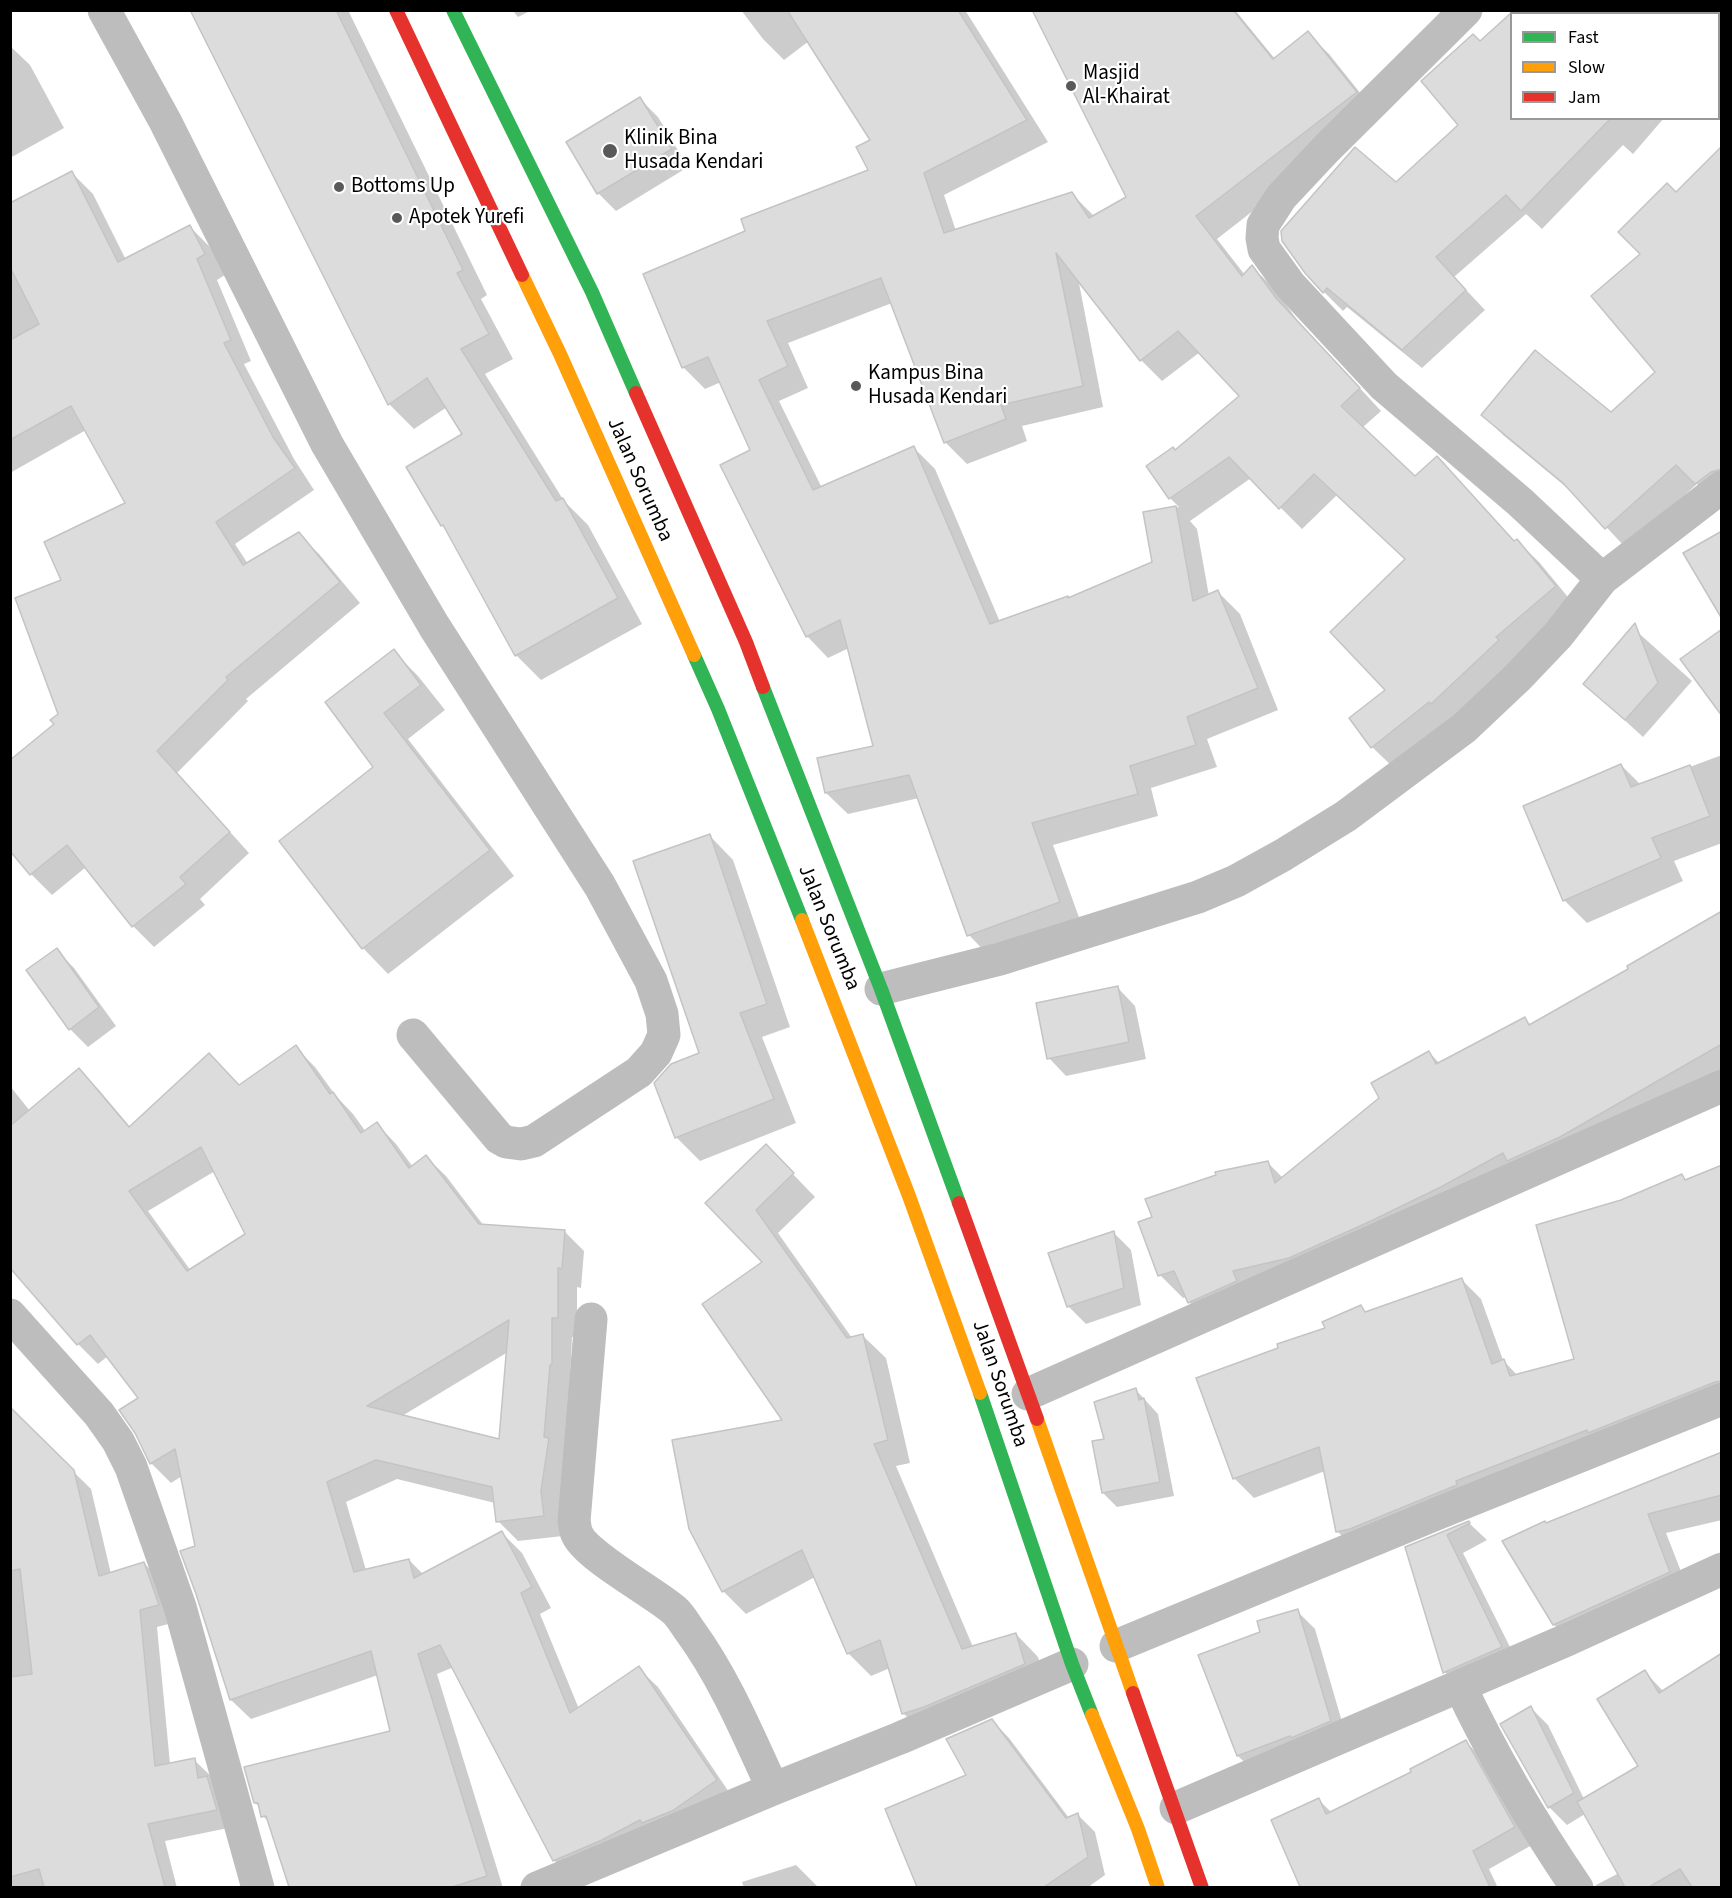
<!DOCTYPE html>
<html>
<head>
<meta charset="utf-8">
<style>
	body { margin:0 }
	#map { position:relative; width:1732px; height:1898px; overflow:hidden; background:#fff; font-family:"Source Sans 3",sans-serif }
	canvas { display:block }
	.frame { position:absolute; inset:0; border:12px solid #000; pointer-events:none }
	.legend { position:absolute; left:1510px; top:12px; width:210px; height:108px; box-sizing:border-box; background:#fff; border:2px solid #999; margin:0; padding:8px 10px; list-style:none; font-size:18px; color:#000 }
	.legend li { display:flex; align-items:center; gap:12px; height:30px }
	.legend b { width:30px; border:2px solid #999 }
</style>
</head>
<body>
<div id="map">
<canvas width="1732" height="1898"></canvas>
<div class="frame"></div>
<ul class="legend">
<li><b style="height:8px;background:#30b455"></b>Fast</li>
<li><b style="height:8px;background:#ff9f0a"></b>Slow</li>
<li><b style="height:8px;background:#e5322d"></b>Jam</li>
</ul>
</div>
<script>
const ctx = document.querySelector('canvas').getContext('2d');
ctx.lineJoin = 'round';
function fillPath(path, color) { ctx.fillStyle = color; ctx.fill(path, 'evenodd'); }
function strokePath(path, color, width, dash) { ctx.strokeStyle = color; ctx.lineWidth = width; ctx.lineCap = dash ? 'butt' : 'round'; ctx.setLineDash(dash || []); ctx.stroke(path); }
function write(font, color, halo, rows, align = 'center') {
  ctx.font = font + ' "Source Sans 3",sans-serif'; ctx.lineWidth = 4.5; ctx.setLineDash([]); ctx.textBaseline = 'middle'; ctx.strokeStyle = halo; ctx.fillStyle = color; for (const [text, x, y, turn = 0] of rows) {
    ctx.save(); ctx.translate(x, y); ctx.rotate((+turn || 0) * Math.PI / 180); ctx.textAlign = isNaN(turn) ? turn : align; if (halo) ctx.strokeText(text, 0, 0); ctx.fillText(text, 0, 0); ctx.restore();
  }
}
const shadow = new Path2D(`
	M192,10H348L487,295L481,299L513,359L485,374L564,501L588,525L642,624L541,680L516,655L447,530L442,525L464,434L447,407L414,429L389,404Z
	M512,10H532L518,17Z
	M741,10H965L1048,142L944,195L956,231L1072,194L1094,216L1128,197L1034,10H1235L1275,59L1307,33L1329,54L1377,114L1217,239L1245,275L1252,267L1274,288L1298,321L1381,411L1362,428L1415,478L1458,480L1515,542L1517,541L1539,562L1577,608L1519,662L1394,768L1372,747L1387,690L1407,560L1337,495L1302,529L1251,478L1190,521L1197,529L1209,596L1218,592L1240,614L1278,710L1207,739L1217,767L1151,788L1158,816L1053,845L1081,923L990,957L969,935L919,798L848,814L826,793L875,747L849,648L828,658L807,636L752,451L721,382L705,389L683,367L747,231L870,171L873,141L809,41L784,60L763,39ZM1078,278L1141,360L1162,381L1200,352L1241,396L1176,451L1148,466L1170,498L1179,507L1145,513L1154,563L1069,599L1000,622L935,469L914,448L822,488L779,401L808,388L788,343L892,303L946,443L967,464L1027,441L1022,426L1103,407Z
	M1515,10H1722V45L1718,47V14H1512Z
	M1480,43L1512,118H1664L1633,154L1623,145L1542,229L1526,214L1454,277L1485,310L1422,368L1347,307L1343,311L1324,292L1396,184L1460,125Z
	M10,46L30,65L64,128L10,158Z
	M640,99L658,117L688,167L616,211L599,194L568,143Z
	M1722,148V499L1716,503L1697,484L1626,548L1577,496L1503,435L1483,415L1611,414L1657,372L1643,255L1676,194Z
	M72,173L93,194L126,260L189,226L210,247L225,275L217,280L251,361L244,364L294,459L314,490L235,544L248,564L298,534L319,554L360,603L246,699L248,701L177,773L249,853L200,899L205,905L154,947L133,926L86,867L52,895L31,874L10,849L80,744L63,581L127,503L86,430L10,473V204Z
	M1633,628L1692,681L1643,737L1585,684Z
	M393,651L418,676L445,710L408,739L514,876L388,974L363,948L281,841L375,768Z
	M1722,755V843L1674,861L1683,881L1587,923L1564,900L1621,765L1641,785Z
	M710,836L733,860L790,1027L762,1037L796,1123L700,1161L676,1137L701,1053Z
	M1722,913V1079L1212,1325L1189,1302L1187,1297L1183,1298L1160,1275L1267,1162L1283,1178L1381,1099L1429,1052L1440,1064L1525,1019L1531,1025L1630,969Z
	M56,950L74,968L116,1026L88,1047L70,1029L28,971Z
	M1118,988L1135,1006L1146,1059L1066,1076L1049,1058Z
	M295,1047L315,1067L336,1096L353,1114L366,1132L377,1124L396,1144L413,1167L426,1157L446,1176L484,1226L564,1231L584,1251L581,1288L577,1287V1337H572L563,1536L518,1541L498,1521L495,1503L397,1479L346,1502L366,1570L409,1560L423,1574L502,1533L522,1553L551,1608L540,1614L579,1709L638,1668L658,1687L735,1801L574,1880L554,1860L454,1667L437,1674L503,1888H291L270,1823L263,1816L261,1808L255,1803L392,1733L378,1675L251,1719L231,1700L182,1476L171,1483L151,1463L140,1399L108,1356L98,1364L78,1344L10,1264V1086L30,1111L79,1070L99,1090L131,1128L240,1086ZM215,1171L247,1235L191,1271L148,1211ZM508,1352L501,1440L402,1416Z
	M788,1169L815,1197L778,1233L852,1338L863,1336L886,1358L910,1463L896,1466L973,1647L1016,1634L1038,1657L1047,1686L926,1736L903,1713L890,1668L871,1676L848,1653L815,1577L746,1614L723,1591L785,1421L764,1262L707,1203Z
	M1682,1176L1687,1181L1722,1324V1407L1357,1551L1337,1531L1325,1471L1254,1498L1234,1478L1327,1329L1361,1306L1367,1313L1461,1279L1481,1299L1503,1360L1518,1376L1576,1360L1622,1201Z
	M1113,1232L1131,1250L1141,1305L1086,1324L1068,1306Z
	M1136,1390L1158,1414L1174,1496L1117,1507L1103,1493L1106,1440Z
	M10,1409L91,1489L111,1574L144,1563L161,1581L176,1622L157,1627L170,1764L194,1760L212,1777L233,1827L165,1841L177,1888H10Z
	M1722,1458V1520L1666,1533L1689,1592L1574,1645L1554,1625L1504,1542Z
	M1469,1523L1487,1540L1463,1553L1519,1665L1462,1689L1445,1672L1406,1548Z
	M1297,1611L1315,1629L1347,1739L1256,1773L1238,1756L1262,1633Z
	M1722,1654V1888H1596V1885L1619,1873L1585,1814L1567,1825L1549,1807L1531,1708L1548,1725L1584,1799L1640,1767L1645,1672L1664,1692Z
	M992,1721L1009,1738L1069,1818L1078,1815L1095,1832L1105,1875L1087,1888H918L887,1810L969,1776Z
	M1466,1742L1484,1760L1532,1845L1489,1869L1498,1888H1302L1273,1821L1319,1800L1332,1813L1413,1773Z
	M796,1865L819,1888H744L742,1882Z`);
const building = new Path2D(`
	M190,10H336L463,270L457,273L489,334L461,349L556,501L563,498L618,598L515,656L443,525L441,526L406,467L462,434L427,378L388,405Z
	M787,10H958L1027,120L924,173L944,233L1072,192L1089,218L1126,197L1032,10H1233L1273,59L1308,31L1357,92L1196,216L1242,276L1252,265L1276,298L1360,388L1341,406L1415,476L1437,456L1514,541L1517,539L1556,586L1496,637L1499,640L1431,704L1429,702L1371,748L1349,718L1385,690L1330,632L1405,559L1314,474L1279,509L1229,457L1169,499L1146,466L1173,447L1175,450L1239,396L1178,331L1140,361L1056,253L1083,386L1001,405L1006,419L944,443L881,278L767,321L788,366L759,380L813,490L914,446L990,624L1068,596V598L1152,562L1143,512L1176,506L1193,601L1218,590L1258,688L1187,717L1196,745L1130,766L1138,794L1032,823L1060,902L967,936L909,775L825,793L817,758L873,746L840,620L806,637L720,465L750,450L708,357L682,368L643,274L745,231L741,219L868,170L856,147L870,140Z
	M1512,12V118H1611L1521,211L1506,195L1436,257L1466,290L1402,350L1327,288L1323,293L1305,273L1282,241L1281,231L1355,147L1396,182L1458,125L1421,81L1473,34L1480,41Z
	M640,97L672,149L597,194L566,142Z
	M1722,146V469L1711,472L1695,484L1676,465L1605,529L1563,483L1481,415L1535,350L1611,412L1655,372L1591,296L1640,254L1618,232L1667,183L1676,192Z
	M72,171L118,262L190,225L205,254L197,259L231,340L224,343L273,437L295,468L216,522L243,565L299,532L340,582L226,677L228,680L157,751L230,832L180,877L186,884L132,927L67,845L30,875L10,851V760L54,724L50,720L58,714L15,598L61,580L44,542L125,503L71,406L10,440V340L39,324L10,267V203Z
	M1722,531V619L1683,553Z
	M1635,623L1658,683L1625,720L1583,684Z
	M1722,629V716L1680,659Z
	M394,649L421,685L384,713L490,850L362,949L279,841L373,767L325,702Z
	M1621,764L1631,787L1690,765L1710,816L1652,838L1661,858L1563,901L1523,806Z
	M710,834L767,1004L740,1013L774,1099L675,1138L654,1083L671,1064L699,1053L633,861Z
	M1722,911V1044L1560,1137L1507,1161L1503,1153L1441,1187L1371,1221L1289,1258L1233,1271L1237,1281L1188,1303L1174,1271L1158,1276L1138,1222L1152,1217L1145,1199L1216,1175L1215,1172L1268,1161L1275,1183L1379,1098L1371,1083L1429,1051L1436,1064L1525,1017L1529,1025L1628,969L1627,966Z
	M57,948L99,1007L69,1030L26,970Z
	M1118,986L1129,1042L1047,1059L1036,1003Z
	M296,1045L330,1094L333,1092L361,1133L377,1122L409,1168L426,1155L479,1224L565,1230L562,1269L558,1268V1318H552V1365H550L544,1437L549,1438L541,1491L544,1516L496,1522L492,1487L376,1460L327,1482L354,1572L409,1559L414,1578L502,1531L532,1587L521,1593L570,1713L639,1666L717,1780L672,1811L642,1823L640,1820L602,1840L553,1861L440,1645L418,1654L487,1876L452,1887H289L266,1816L261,1817L258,1803H254L244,1767L390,1731L371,1651L230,1700L196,1594L180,1551L195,1546L175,1449L150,1464L135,1433L119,1410L138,1398L90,1335L77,1345L10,1268V1126L79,1068L129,1127L209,1053L239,1085ZM201,1147L245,1234L187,1271L129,1191ZM509,1320L499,1439L367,1406Z
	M766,1144L794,1173L756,1210L847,1338L863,1334L888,1440L874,1444L962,1649L1016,1633L1025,1664L924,1707L902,1714L880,1640L847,1654L802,1550L722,1592L689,1529L672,1440L782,1420L702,1304L762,1262L705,1203Z
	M1722,1165V1381L1715,1382L1588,1433L1587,1430L1456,1481L1457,1485L1350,1529L1336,1532L1319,1447L1233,1479L1196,1378L1278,1348L1277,1344L1325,1328L1322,1322L1361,1305L1365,1312L1462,1278L1492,1364L1504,1359L1510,1376L1574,1359L1536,1225L1621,1200L1682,1174L1685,1180Z
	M1114,1231L1124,1288L1067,1307L1048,1253Z
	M1136,1388L1139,1400L1144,1398L1160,1482L1102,1493L1092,1441L1104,1439L1094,1402Z
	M10,1407L74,1470L99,1576L144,1562L159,1605L140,1610L155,1766L195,1758L198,1778L207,1776L217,1810L148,1824L165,1887H44L39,1869L10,1877V1677L32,1674L20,1569L10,1571Z
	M1722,1452V1495L1648,1514L1670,1572L1553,1625L1502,1541L1545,1521L1546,1523Z
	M1469,1521L1470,1523L1447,1535L1502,1647L1443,1673L1405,1547Z
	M1298,1609L1331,1721L1291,1738L1290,1736L1237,1756L1198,1655L1260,1632L1257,1621Z
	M1722,1653V1887H1692L1680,1869L1649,1887H1625L1577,1802L1638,1766L1597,1699L1645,1670L1659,1693Z
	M1531,1706L1574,1793L1548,1808L1500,1724Z
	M992,1719L1066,1818L1078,1813L1088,1857L1044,1887H917L885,1809L966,1775L946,1739Z
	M1466,1740L1515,1827L1473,1851L1490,1887H1300L1271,1820L1319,1798L1326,1814L1411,1772L1410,1769Z`);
const street = new Path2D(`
	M104,10L165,121L327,444L434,626L600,886L651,981L662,1014L664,1035L656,1053L639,1072L534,1141L521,1144L506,1142L499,1138L413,1035
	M1466,10L1326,149L1281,197L1263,225L1262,238L1264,249L1290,285L1384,386L1520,502L1602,579
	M881,989L1000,959L1198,897L1236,881L1283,855L1346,816L1464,728L1517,678L1558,635L1602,579L1722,487
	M10,1315L99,1414L118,1441L131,1467L180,1607L258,1888
	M591,1319L574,1521C575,1525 575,1530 577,1534C586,1556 652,1591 674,1610C680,1615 685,1624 690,1631C725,1679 748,1735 773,1789
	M1028,1394L1722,1086
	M1116,1646L1441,1512L1722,1399
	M1460,1686C1494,1758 1532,1822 1577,1888
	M1176,1808L1569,1639L1722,1569
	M537,1888L773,1789L900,1738L1072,1664`);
const fast = new Path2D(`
	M453,10L592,292L636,393
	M694,655L718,709L802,920
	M763,687L881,989L959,1203
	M980,1393L1072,1664L1092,1715`);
const slow = new Path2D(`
	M522,275L560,354L694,655
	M802,920L909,1196L980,1393
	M1037,1419L1133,1693
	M1092,1715L1138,1829L1158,1888`);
const jam = new Path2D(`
	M396,10L522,275
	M636,393L746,642L763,687
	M959,1203L1037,1419
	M1133,1693L1202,1888`);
const markers = [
	[1071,86,6,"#595959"],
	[610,151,8,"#595959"],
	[339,187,6,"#595959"],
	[397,218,6,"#595959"],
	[856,386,6,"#595959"]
];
const poiNames = [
	["Masjid",1083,74],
	["Al-Khairat",1083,98],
	["Klinik Bina",624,139],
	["Husada Kendari",624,163],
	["Bottoms Up",351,187],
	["Apotek Yurefi",409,218],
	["Kampus Bina",868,374],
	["Husada Kendari",868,398]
];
const streetNames = [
	["Jalan Sorumba",639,480,66],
	["Jalan Sorumba",828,928,68],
	["Jalan Sorumba",999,1384,71]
];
fillPath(shadow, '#0003');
fillPath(building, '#dcdcdc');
strokePath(building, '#c4c4c4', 1.5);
strokePath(street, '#bdbdbd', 33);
strokePath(fast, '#30b455', 14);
strokePath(slow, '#ff9f0a', 14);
strokePath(jam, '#e5322d', 14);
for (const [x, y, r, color] of markers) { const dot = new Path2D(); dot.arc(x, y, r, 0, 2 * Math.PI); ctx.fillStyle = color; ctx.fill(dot); strokePath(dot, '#fff', 2); }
write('21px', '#000', '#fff', poiNames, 'left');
write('21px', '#000', '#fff', streetNames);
</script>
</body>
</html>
